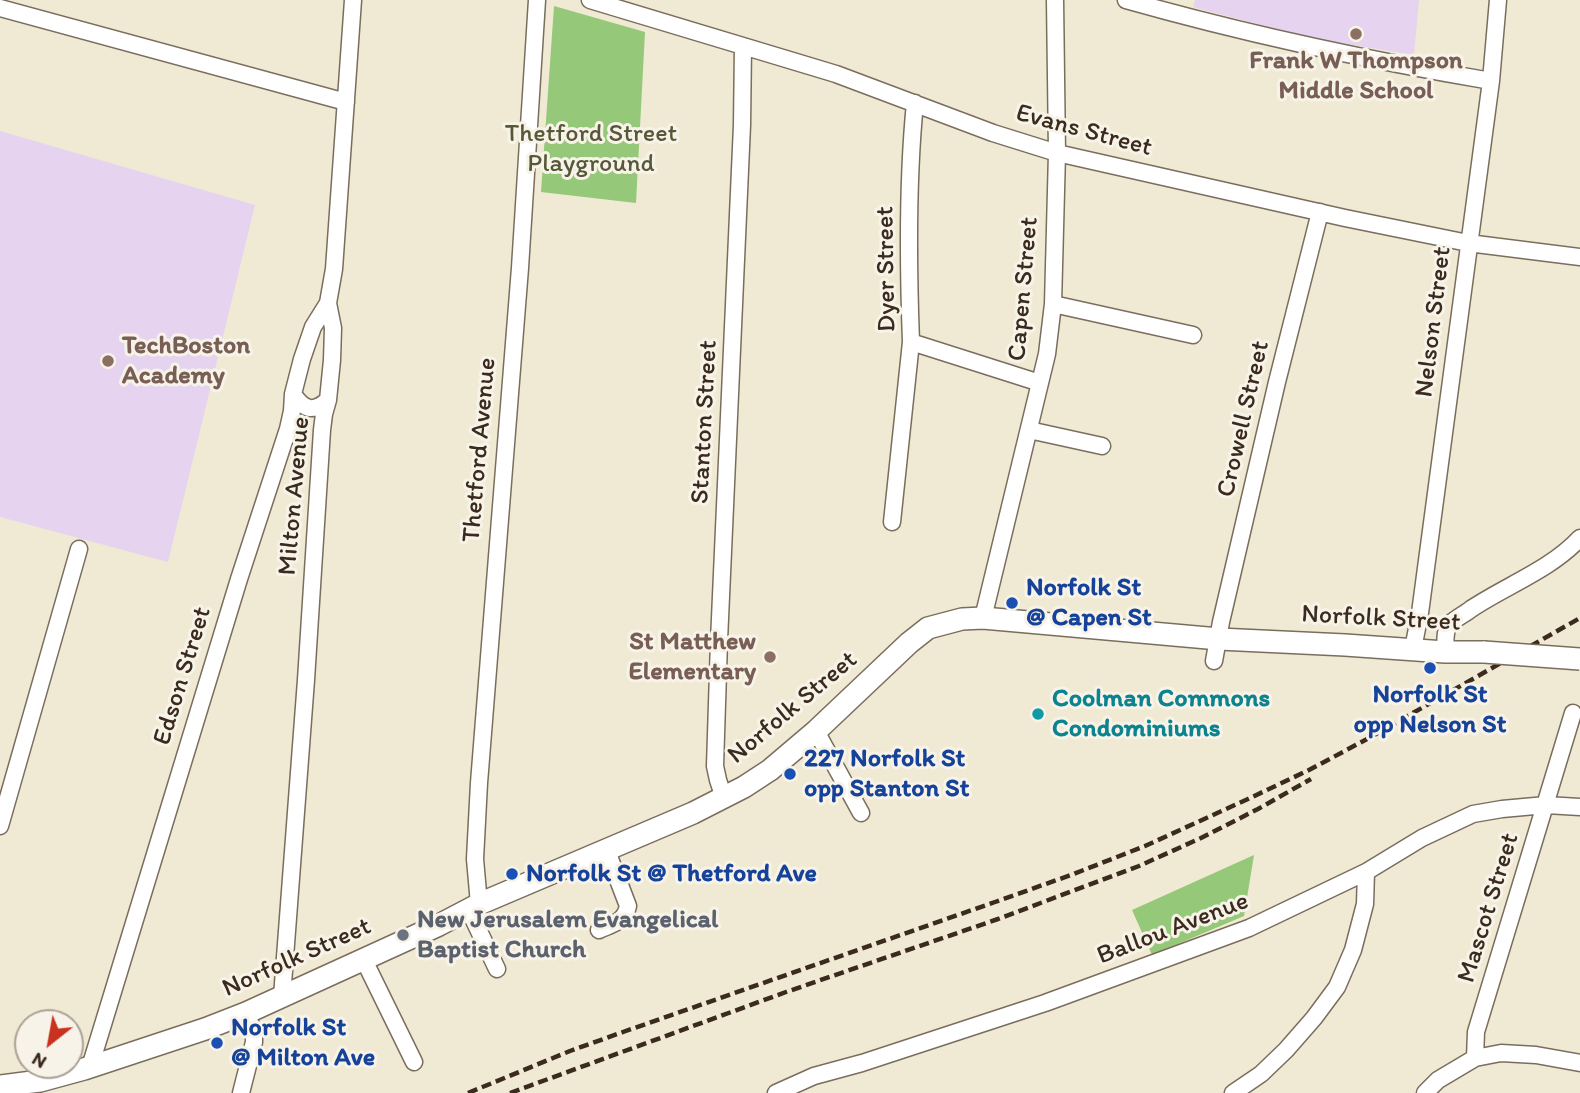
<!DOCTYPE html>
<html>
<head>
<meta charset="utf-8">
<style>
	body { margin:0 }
	#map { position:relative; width:1580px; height:1093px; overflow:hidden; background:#f0ead4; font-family:Itim,sans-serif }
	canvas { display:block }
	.north { position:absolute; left:14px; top:1009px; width:70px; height:70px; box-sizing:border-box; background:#f7f3e8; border:2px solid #aca397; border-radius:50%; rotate:211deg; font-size:19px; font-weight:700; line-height:28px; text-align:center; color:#3b2a1e }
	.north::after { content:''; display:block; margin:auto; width:24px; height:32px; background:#c8321e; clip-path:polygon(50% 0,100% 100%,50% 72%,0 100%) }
</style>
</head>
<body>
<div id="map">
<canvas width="1580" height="1093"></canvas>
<div class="north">N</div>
</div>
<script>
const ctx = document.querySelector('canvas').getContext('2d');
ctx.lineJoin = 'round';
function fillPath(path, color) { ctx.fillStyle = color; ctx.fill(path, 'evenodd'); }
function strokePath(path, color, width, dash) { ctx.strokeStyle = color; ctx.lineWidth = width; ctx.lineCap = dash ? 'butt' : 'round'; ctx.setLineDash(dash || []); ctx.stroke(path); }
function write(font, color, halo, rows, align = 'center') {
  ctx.font = font + ' Itim,sans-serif'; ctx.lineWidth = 6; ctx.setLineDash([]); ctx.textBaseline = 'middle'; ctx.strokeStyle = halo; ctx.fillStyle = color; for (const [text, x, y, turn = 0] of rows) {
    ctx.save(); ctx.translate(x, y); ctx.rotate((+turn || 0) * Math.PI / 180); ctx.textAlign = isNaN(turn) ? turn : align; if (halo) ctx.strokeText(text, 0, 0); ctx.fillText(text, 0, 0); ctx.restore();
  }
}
const built = new Path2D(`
	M1195,0H1419L1414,55L1328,41L1265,26L1193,7Z
	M0,131L255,205L168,562L0,517Z`);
const green = new Path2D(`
	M554,6L645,32L636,203L541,192Z
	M1254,855L1244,916L1152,955L1132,910Z`);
const minor = new Path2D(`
	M590,0L836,74L993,133L1057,153L1345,218L1468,243L1580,257
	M1126,0C1246,34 1368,60 1491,81
	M0,8L346,102
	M915,103C907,182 908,263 911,342L1040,383
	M1053,304L1193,335
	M293,394C304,410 313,413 328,400
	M1029,430L1102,446
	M892,522L911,342
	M983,618L1047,354L1053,304L1057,153L1055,0
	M1413,649L1420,613L1491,81L1498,0
	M1445,652C1446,643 1444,632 1449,625C1454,619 1465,614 1471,609C1507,585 1550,570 1580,538
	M1214,661L1221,622L1277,382L1320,212
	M816,731L861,813
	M724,798L718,780L715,766L719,641L742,125L743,46
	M0,826L79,549
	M479,904L475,859L479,783L520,268L537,0
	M469,910L497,969
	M599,930C612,924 625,922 628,906L607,851
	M364,960L414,1062
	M282,997L306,680L322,430L324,414L328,400L332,360L333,328L328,303L334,269L353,0
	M1475,1058L1501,1053L1536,1055L1580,1063
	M90,1067L239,579L288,429L292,411L293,394L302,359L313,327L328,303
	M241,1093L254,1042V1032L246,1013
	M776,1093L814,1076L862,1063L1045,1003L1249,928L1366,872L1422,838L1473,814L1502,809L1546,805L1580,807
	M1233,1093L1261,1074L1286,1050L1314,1018L1337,987L1353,950L1365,904L1366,872
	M1425,1093L1438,1080L1475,1058L1476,1032L1573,713`);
const major = new Path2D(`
	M0,1086L40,1081L84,1069L205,1029L246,1013L439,925L479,904L693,813L744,787L770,770L816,731L909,643L928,628L962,619L983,618L1219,639L1345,645L1445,652H1484`);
const rail = new Path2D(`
	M468,1093L570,1051L623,1032L995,902L1071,875L1145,846L1248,799L1309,770L1369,738L1580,618
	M510,1093L786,992L998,919L1139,866L1201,838L1258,809L1311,779`);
const majorBridge = new Path2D(`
	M1484,652L1580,659`);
const markers = [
	[1356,34,7,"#8d6e63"],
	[108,361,7,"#8d6e63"],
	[1012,603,7,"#1a4fb4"],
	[770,657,7,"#8d6e63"],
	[1430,668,7,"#1a4fb4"],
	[1038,714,7,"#0f9aa8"],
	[790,774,7,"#1a4fb4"],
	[512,874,7,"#1a4fb4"],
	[403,935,7,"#6b7280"],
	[217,1043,7,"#1a4fb4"]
];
const educationNames = [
	["Frank W Thompson",1356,61],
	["Middle School",1356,91],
	["TechBoston",122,346,"left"],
	["Academy",122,376,"left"],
	["St Matthew",756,642,"right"],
	["Elementary",756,672,"right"]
];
const streetNames = [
	["Evans Street",1084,131,15],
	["Dyer Street",887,269,-91],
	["Capen Street",1024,289,-85],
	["Nelson Street",1434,322,-83],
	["Crowell Street",1244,419,-77],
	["Stanton Street",705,422,-87],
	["Thetford Avenue",480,450,-85],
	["Milton Avenue",295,496,-85],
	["Norfolk Street",1381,619,3],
	["Edson Street",183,676,-73],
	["Norfolk Street",793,708,-40],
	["Mascot Street",1489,908,-73],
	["Ballou Avenue",1173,929,-21],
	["Norfolk Street",297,958,-24]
];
const parkNames = [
	["Thetford Street",591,134],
	["Playground",591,164]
];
const transitNames = [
	["Norfolk St",1026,588],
	["@ Capen St",1026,618],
	["Norfolk St",1430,695,"center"],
	["opp Nelson St",1430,725,"center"],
	["227 Norfolk St",804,759],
	["opp Stanton St",804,789],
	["Norfolk St @ Thetford Ave",526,874],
	["Norfolk St",231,1028],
	["@ Milton Ave",231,1058]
];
const cultureNames = [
	["Coolman Commons",1052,699],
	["Condominiums",1052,729]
];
const worshipNames = [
	["New Jerusalem Evangelical",417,920],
	["Baptist Church",417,950]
];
fillPath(built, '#e5d3f0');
fillPath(green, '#95c879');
strokePath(minor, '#7a6d5e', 19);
strokePath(major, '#7a6d5e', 24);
strokePath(minor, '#fff', 16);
strokePath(major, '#fff', 21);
strokePath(rail, '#3b2a1e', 4.5, [10, 5]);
strokePath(majorBridge, '#7a6d5e', 24, []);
strokePath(majorBridge, '#fff', 21);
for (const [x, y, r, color] of markers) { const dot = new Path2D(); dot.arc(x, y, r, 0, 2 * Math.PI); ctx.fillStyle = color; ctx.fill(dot); strokePath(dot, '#f7f3e8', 2.5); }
write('bold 26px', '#785e54', '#f7f3e8', educationNames);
write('26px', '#3b2a1e', '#f7f3e8', streetNames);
write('26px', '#565939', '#f7f3e8', parkNames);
write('bold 26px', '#164399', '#f7f3e8', transitNames, 'left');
write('bold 26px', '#0d838f', '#f7f3e8', cultureNames, 'left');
write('bold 26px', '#5b616d', '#f7f3e8', worshipNames, 'left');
</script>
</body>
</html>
